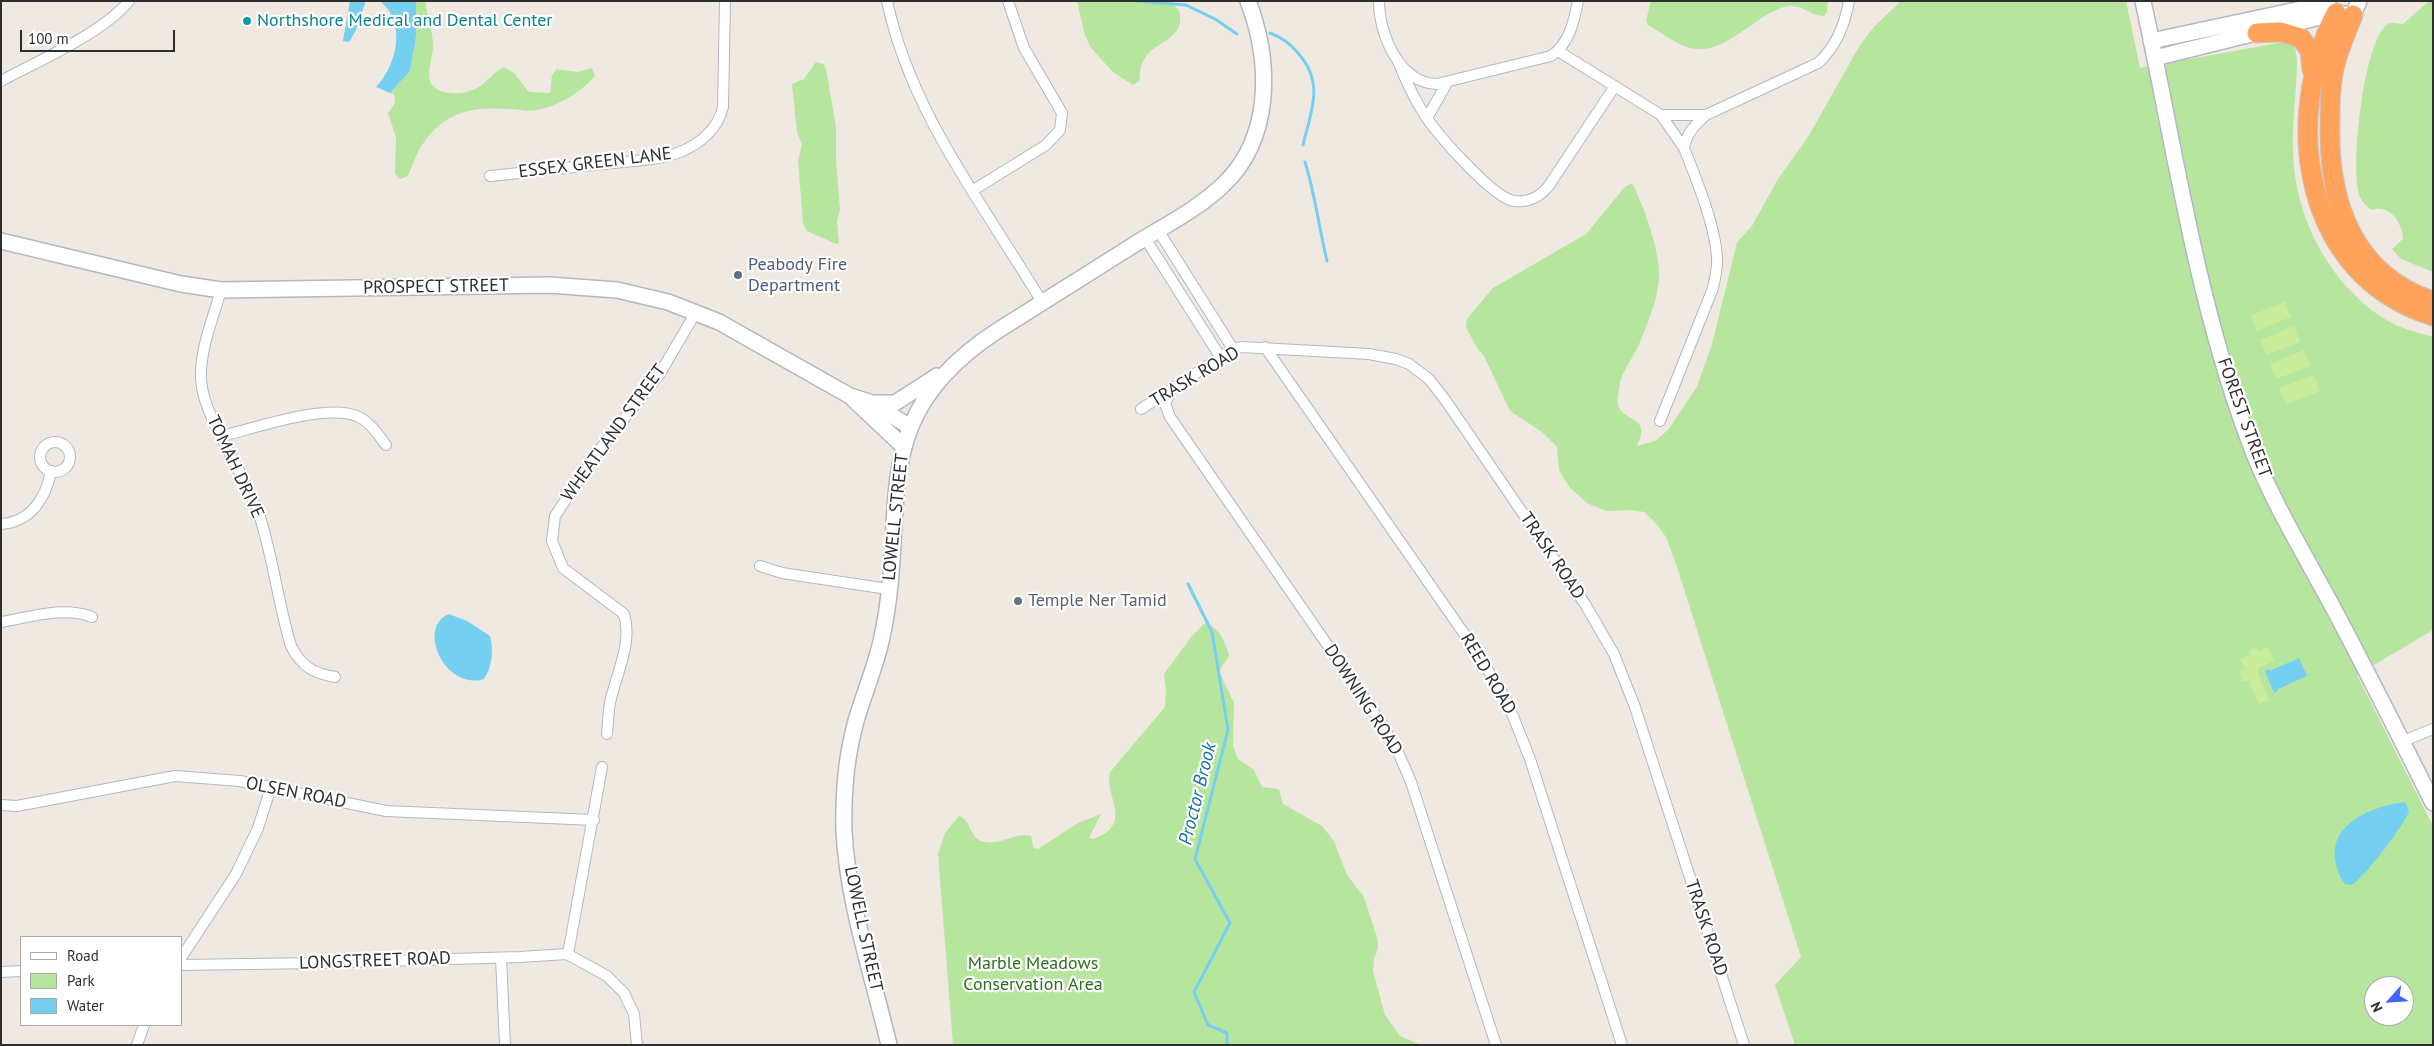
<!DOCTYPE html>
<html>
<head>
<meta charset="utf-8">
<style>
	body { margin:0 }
	#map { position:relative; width:2434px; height:1046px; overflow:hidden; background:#efe9e1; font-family:"PT Sans",sans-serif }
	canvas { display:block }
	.frame { position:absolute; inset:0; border:2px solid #2e2e2e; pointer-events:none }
	.legend { position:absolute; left:20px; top:936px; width:162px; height:90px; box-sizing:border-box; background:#fff; border:1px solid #ababab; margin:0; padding:6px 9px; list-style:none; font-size:15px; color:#2e2e2e }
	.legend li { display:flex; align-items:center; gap:10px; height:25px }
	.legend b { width:25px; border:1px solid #ababab }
	.north { position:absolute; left:2364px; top:976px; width:50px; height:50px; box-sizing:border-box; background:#fff; border:1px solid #ababab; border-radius:50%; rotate:244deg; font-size:14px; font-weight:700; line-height:20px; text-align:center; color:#2e2e2e }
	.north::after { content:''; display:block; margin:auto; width:18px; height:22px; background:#4264fb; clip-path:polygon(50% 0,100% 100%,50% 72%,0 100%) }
	.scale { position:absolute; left:20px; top:30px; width:155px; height:22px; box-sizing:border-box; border:2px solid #2e2e2e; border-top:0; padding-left:6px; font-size:15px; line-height:18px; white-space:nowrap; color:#2e2e2e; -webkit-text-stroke:4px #fff; paint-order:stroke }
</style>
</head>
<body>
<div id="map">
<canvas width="2434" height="1046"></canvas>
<div class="frame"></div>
<ul class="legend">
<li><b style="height:6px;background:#fff"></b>Road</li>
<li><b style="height:14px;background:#b6e59e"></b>Park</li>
<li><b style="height:14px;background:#75cff0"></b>Water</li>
</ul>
<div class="north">N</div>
<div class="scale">100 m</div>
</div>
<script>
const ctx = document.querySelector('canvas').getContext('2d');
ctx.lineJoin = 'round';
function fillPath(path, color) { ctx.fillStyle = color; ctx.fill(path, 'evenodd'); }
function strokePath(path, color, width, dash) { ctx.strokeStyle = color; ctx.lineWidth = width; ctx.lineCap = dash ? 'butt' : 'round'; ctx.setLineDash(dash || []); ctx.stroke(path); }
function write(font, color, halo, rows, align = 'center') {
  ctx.font = font + ' "PT Sans",sans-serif'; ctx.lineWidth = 4.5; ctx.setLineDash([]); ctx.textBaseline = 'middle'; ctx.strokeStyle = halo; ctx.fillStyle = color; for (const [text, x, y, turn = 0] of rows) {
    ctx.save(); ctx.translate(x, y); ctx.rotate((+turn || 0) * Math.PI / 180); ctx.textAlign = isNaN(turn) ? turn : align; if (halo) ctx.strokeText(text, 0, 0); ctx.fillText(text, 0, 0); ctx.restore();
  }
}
const green = new Path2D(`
	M416,1H425C428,16 433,32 433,47C432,64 420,86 444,92C452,94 462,94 470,91C485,87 491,73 504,67L514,73L529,92L550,93L552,75L557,69L578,72L592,68L595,76C581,92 559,106 537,110C528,112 518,109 510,109C474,107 448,110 425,141C417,150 413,165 408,176L400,179L395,174L396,137L388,113L395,103L394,94L390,93L410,71L416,37Z
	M1077,1H1148L1172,4C1177,7 1180,11 1180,16C1182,38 1159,41 1147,55C1141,63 1139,72 1140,81L1133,85L1113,72L1091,48L1085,35Z
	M1651,1H1828L1827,12L1824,16C1811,16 1801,4 1788,6C1752,14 1723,62 1684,46C1672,41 1660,32 1648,25L1646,21Z
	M1901,1H2126L2140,68L2284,42L2295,47L2297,60C2297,90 2292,120 2293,151C2294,214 2327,280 2380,316C2395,327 2415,332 2433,337V630L2357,675L2433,826V1045H1795L1775,985L1801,957L1676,564L1666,537L1655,522L1644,512L1631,510L1606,511L1587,503L1570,488L1559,470L1557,447L1542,432L1510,411L1484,356L1477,348L1466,327L1467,319L1493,288L1586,234L1625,187L1630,184L1633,185C1645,209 1664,261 1658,287C1655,306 1647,324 1640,342C1635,355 1624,368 1620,382C1619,389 1616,403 1619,408C1628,423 1651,417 1637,446L1655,441L1668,430L1697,387L1712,344L1737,242L1752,226L1778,179L1808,137L1860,45L1874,27ZM2374,986H2404V1016H2374Z
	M2429,1H2433V272L2401,259L2392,249L2403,239C2402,222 2390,204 2371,210C2368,207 2363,203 2361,199C2348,176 2364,36 2388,24C2392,22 2399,24 2403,24Z
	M816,62L824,64L826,69L836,127V161L840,209L837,222L839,243L836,244L807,231L803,223L798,160L802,145L797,132L792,84L804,79Z
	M1205,623C1218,626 1227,644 1229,656L1219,671L1234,703L1233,745L1235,752L1238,759L1254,770L1262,787L1279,789L1283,804L1322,826L1334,841L1347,875L1364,897L1378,941V948L1374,959L1373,971L1385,1015L1400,1036L1421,1045H953L938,854L945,833L959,816C971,820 969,836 981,841C1000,847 1014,832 1031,836L1034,848L1038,849L1078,823L1101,814L1089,838L1093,839C1135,824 1104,797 1110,772L1165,707L1166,690L1164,674L1192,636Z`);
const pitch = new Path2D(`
	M2285,302L2291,317L2257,331L2251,315Z
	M2294,326L2300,342L2267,355L2260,340Z
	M2304,350L2310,366L2276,379L2270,364Z
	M2314,375L2320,391L2286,404L2279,388Z
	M2256,647L2258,651L2268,647L2274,661L2257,669L2259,675L2257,677H2260L2269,700L2259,704L2249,682L2252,679L2242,682L2239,672L2245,669L2240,659L2250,655L2249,651Z`);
const water = new Path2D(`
	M350,1H366L355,32L349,42L343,41Z
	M380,1H416V37L410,71L390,93L376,87C397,65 407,22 380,1Z
	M449,614L467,621L490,636C494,650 492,667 484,679C445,691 416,627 449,614Z
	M2299,658L2307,676L2278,689V691L2274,693L2265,671L2269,669L2270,671Z
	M2405,802L2409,811C2405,824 2365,877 2352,885L2345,884C2339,877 2337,869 2335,859C2331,822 2374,806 2405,802Z`);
const stream = new Path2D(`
	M1137,1L1186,5L1215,19L1237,34
	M1270,33C1283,38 1289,43 1298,53C1325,83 1311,111 1303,145
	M1305,162C1315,194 1319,228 1327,261
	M1188,584L1212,632L1228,730L1195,859L1230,923L1194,992L1208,1025L1227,1033V1045`);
const street = new Path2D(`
	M887,1C911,114 984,205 1042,302
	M1379,1C1379,34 1399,83 1437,84L1551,56C1569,44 1574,22 1578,1
	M1558,51L1661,115H1706
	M1397,59C1405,79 1414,99 1426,117C1439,136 1493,198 1514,201C1529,203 1539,197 1548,187L1615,86
	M1,81C38,61 103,33 129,1
	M1661,115L1684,148
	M1427,118L1447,83
	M490,176C531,172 572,167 612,163C635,161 659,160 680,152C700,144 718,129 723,107L725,1
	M972,191L1046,145L1060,130L1062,113L1024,48L1008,1
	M1158,230L1233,349
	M1145,238L1221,358
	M221,290C213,319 200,348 201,379C203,419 245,472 259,514C273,557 278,603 291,646C302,667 313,673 335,677
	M1265,347L1474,648L1507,701L1530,759L1622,1045
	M1170,392L1165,404L1170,417L1382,724L1398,752L1411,782L1496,1045
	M1141,409L1233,349L1242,347L1369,354L1396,359L1409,364L1429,379L1446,401L1585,604L1614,654L1635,707L1744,1045
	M1660,421L1713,288C1715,278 1718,267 1717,257C1715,225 1696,178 1684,148C1687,132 1695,125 1706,115L1818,63C1836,47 1845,24 1849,1
	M222,436C256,428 329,402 359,417C371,423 378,435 386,445
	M40 457a15 15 0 1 1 30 0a15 15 0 1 1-30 0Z
	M1,524C31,522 46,498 51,471
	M760,566L782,573L888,589
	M1,622C31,617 63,606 92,617
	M607,734C608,724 608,713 610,703C616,674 633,643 624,614L563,568L552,541L555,516L599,450L659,375L696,312
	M2403,741L2433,729
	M1,805L17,806L175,776L240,781L386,811L594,820
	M568,954L602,767
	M181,958L236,874L258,828L271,787
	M501,958L505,1045
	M181,965L316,963L520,957L567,954L607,976L624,993L634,1014L637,1045
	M1,972L21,971
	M137,1045L144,1025`);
const secondary = new Path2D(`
	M2143,1C2176,153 2197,308 2254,454C2274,504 2303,552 2329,600C2365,667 2399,735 2433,803
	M2151,41L2311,7H2328L2336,13
	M2155,58L2336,13L2353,15L2359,1
	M1,241L181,284L221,290L549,285L617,290L668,302L719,322L850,396L872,403L910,427
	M853,399L903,446
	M873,403H895L937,376
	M889,1045C873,977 847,900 844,831C843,795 846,757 856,721C864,693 876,666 882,637C910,507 862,419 997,331C1042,303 1087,274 1132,246C1162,227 1197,210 1223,185C1273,138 1271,61 1248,1`);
const highway = new Path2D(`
	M2336,13C2281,121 2303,276 2433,316
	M2353,15C2347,31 2339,48 2335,65C2330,84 2330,106 2330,125C2328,201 2353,275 2433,301
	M2257,33L2281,32L2301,38L2310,51L2312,70`);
const markers = [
	[247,21,5,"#0f9aa8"],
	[738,275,5,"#5c6f8a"],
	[1018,601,5,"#6b7280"]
];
const cultureNames = [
	["Northshore Medical and Dental Center",257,21]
];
const streetNames = [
	["ESSEX GREEN LANE",595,163,-7],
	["PROSPECT STREET",436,287,-1],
	["TRASK ROAD",1195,377,-31],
	["FOREST STREET",2244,418,70],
	["WHEATLAND STREET",614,433,-54],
	["TOMAH DRIVE",235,467,65],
	["LOWELL STREET",896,517,-84],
	["TRASK ROAD",1552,556,56],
	["REED ROAD",1488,674,59],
	["DOWNING ROAD",1363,700,57],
	["OLSEN ROAD",296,793,11],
	["TRASK ROAD",1706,928,72],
	["LOWELL STREET",863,929,78],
	["LONGSTREET ROAD",375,961,-2]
];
const serviceNames = [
	["Peabody Fire",748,265],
	["Department",748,286]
];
const worshipNames = [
	["Temple Ner Tamid",1028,601]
];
const parkNames = [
	["Marble Meadows",1033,964],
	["Conservation Area",1033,985]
];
const waterNames = [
	["Proctor Brook",1198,794,-76]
];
fillPath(green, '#b6e59e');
fillPath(pitch, '#c9ec9a');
fillPath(water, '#75cff0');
strokePath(stream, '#75cff0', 3);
strokePath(street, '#b4b7c1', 12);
strokePath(secondary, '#b4b7c1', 18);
strokePath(highway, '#c9c9c9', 21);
strokePath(street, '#fff', 10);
strokePath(secondary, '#fff', 15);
strokePath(highway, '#ffa35c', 19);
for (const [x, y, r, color] of markers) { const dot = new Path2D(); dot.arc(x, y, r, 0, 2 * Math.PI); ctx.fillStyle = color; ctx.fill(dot); strokePath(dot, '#fff', 2); }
write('18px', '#0d838f', '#fff', cultureNames, 'left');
write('18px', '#2e2e2e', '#fff', streetNames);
write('18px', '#4e5e75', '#fff', serviceNames, 'left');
write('18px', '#5b616d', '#fff', worshipNames, 'left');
write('18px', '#2c6e1b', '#fff', parkNames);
write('italic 19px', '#0d6fa3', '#fff', waterNames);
</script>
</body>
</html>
